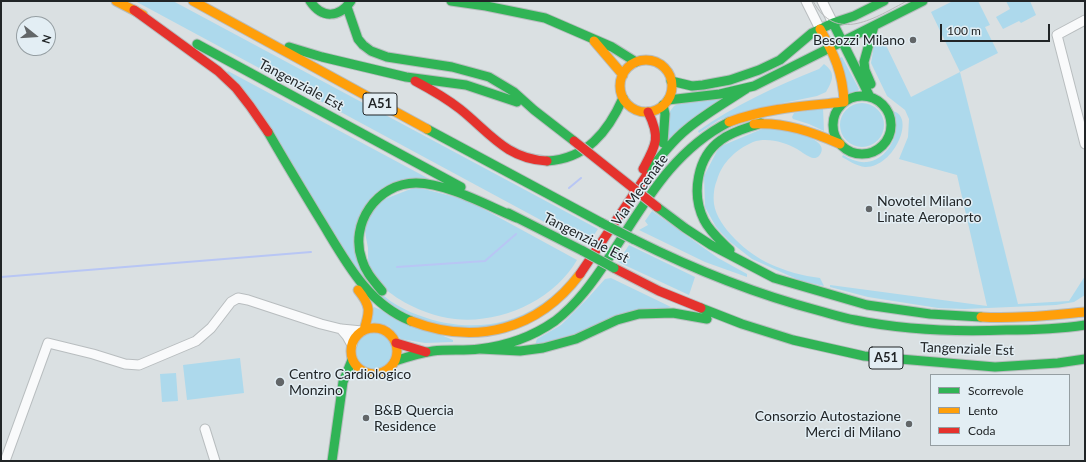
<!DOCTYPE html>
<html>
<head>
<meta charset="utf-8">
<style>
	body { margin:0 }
	#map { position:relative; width:1086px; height:462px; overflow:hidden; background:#dae0e2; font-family:Lato,sans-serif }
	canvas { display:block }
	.frame { position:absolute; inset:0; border:2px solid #212527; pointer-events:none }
	.legend { position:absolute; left:930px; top:374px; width:140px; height:72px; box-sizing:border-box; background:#e3eef4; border:1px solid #959ea2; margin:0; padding:5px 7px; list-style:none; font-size:12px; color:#212527 }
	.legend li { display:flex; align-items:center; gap:8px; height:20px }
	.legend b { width:20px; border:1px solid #959ea2 }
	.north { position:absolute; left:16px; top:16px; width:40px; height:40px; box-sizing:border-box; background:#e3eef4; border:1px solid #959ea2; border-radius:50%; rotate:107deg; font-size:11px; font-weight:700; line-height:16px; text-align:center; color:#212527 }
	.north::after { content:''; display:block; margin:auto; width:14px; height:18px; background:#626668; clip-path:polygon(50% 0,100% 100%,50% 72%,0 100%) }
	.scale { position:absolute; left:940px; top:24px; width:110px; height:18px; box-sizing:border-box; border:2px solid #212527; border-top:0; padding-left:5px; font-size:12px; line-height:14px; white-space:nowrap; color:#212527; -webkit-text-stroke:3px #e3eef4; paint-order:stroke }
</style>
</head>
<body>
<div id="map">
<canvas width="1086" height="462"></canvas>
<div class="frame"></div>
<ul class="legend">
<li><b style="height:5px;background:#30b455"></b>Scorrevole</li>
<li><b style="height:5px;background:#ff9f0a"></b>Lento</li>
<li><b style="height:5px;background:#e5322d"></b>Coda</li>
</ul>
<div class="north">N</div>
<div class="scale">100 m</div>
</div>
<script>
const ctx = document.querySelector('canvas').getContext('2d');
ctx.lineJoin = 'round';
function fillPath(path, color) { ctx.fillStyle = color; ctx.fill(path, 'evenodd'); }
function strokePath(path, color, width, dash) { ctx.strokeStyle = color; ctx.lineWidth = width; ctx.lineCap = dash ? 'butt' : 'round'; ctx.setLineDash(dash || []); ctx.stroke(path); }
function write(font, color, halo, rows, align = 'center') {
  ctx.font = font + ' Lato,sans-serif'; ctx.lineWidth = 3; ctx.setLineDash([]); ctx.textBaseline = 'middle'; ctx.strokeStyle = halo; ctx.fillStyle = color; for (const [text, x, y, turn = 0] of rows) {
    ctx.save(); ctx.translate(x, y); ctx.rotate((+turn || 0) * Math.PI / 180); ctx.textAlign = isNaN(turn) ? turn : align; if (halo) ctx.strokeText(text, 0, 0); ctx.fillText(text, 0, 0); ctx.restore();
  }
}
const green = new Path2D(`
	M135,1H173L598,229L587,245Z
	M953,1H978L990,25L985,27L998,53L960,72L1018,304L1069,301L1085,276V295L1074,302L1056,305L965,309L938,308L868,297L830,287V285L987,306L957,175L899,159L908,137L909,119L905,110L887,96L871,63L874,45L878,39L882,37L911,97L960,72L931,12Z
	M1006,1H1030L1036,15L1021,23L1019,21L1003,29L996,17L1010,9Z
	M842,57L859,89L857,93L847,94L840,58Z
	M824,64C836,73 833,80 826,92L817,96L749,110L719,120L699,133L698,131C735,105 776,86 819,69Z
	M228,71L433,181L432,182C422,181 411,179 402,181C356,190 345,243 368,278C379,296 399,308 418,315C457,330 502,330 538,306C550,299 560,289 571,279C566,285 562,291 557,295C521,326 471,338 426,323C398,314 376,294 358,273L266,120L253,101L226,73Z
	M731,94L668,141V114L674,106L682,102Z
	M840 125a22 22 0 1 1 44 0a22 22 0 1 1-44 0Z
	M823,108L824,131L809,124L793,119L792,117L794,113Z
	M892,111C917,115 894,168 865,167C857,166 849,161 842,157L843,155C850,159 858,163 867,162C883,161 897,141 896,126C896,121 894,116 892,111Z
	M762,129C767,129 771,128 776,129C787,130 834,139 819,156C816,158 816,158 813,158C808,157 802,152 797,149C785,142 767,137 753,142C737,149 722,162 717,180C714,187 713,196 714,204C717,227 749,255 770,264C785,271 803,276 820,278L824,286L801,281L752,259L729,241L716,227L705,207L704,176L719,147Z
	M416,187L467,200L577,260C554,300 501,324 455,319C436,317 415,309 399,299C391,294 373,280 370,272C368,267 368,254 368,248C367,241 364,231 365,224C366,217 373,208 377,202Z
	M652,211L718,258L747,274V277L705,262L639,230L648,225L645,221Z
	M629,245L695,277L689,295L618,262Z
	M611,278L671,307L535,345L537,339L561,325L587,299L605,279Z
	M374,307L453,340V342L425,343L401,339L389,326L371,322Z
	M356 351a18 18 0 1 1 36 0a18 18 0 1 1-36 0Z
	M240,358L244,393L187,400L183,365Z
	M176,373L178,401L162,402L160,374Z`);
const stream = new Path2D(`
	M569,188L581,178
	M397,267L485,261L516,234
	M1,277L311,252`);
const street = new Path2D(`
	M806,1L820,29
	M822,1L833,23
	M1085,20L1057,35L1085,144
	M341,329L347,336L352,345
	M205,429L215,461
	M5,461L48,343L93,354L125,364L139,365L196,341L211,328L231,302L238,298L248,300L321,324L341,329L362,331`);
const fast = new Path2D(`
	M310,1C322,19 339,18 351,1
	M451,1L486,6L545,18L612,47L636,62
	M347,7L358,39L363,45L371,51L387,57L452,67L489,77L514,92L534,110L574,141
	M833,23L870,97
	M197,44L461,187
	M289,47L322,57L406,77L466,85L517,102
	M671,81L692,86L703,85L730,80L759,70L780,60L812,33L833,23L854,16L884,1
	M871,84L865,70L864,62L874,26
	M833 125a29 29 0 1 1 58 0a29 29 0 1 1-58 0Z
	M668,100L720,94L754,86L923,1
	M663,105L665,114L663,143
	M427,129L602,223
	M268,132C284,160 301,188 318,216C343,256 365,303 411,321
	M547,161C586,159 608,132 623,98
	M646,176C658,159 671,142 687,129C705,114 726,102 746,89
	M657,207L685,228L711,245L774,278L867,305L930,314L981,317
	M508,213L583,251
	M633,239C693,269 755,294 820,311C831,314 843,318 855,320C904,330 956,332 1006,330C1033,330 1059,329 1085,325
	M730,250C721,241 710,232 704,220C691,194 697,157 721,140C733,131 748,128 761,123
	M382,291C374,281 366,273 362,260C349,224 377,183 416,183C447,183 488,206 517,218
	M701,308L742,324L793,340L864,356L995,367L1058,363L1085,359
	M480,349L520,351L543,348L576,339L617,320L639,314L673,313L707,319
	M395,361C407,357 420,353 433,351C448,349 464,351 479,349C506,346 532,337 555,321C577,304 593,282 608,259C643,207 670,152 729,122
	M332,461L343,382L352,360`);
const slow = new Path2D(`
	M116,1L143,15
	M193,1L427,129
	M594,41L623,75
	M620 86a26 26 0 1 1 52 0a26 26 0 1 1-52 0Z
	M729,122C766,108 805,106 844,102C843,73 834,54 820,29
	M754,124C785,122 812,132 840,144
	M358,290C371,306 370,311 364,330
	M981,317C1016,319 1050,315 1085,312
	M411,321C476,346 538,330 580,274
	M351 351a23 23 0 1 1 46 0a23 23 0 1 1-46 0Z`);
const jam = new Path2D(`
	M134,10L218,71L236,88L250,106L268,132
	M415,81C430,89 446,98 460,109C489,132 506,159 547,161
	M643,169C656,145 661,138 648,112
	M614,268L659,291L701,308
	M580,274L646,176
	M396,343L426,352`);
const tram = new Path2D(`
	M813,1C836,45 876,17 907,1`);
const fastBridge = new Path2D(`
	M602,223L633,239
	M583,251L614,268`);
const jamBridge = new Path2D(`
	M574,141L657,207`);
const markers = [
	[913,40,4,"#626668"],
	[869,209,4,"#626668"],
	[280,382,5,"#626668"],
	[366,418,4,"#626668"],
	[909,424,4,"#626668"]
];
const shields = [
	[380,104,34],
	[886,358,34]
];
const shieldNames = [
	["A51",380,104],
	["A51",886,358]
];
const poiNames = [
	["Besozzi Milano",905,40,"right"],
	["Novotel Milano",877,201],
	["Linate Aeroporto",877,217],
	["Centro Cardiologico",289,374],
	["Monzino",289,390],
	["B&B Quercia",374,410],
	["Residence",374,426],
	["Consorzio Autostazione",901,416,"right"],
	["Merci di Milano",901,432,"right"]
];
const streetNames = [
	["Tangenziale Est",301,85,28],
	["Via Mecenate",640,190,-54],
	["Tangenziale Est",586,238,27],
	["Tangenziale Est",967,349,2]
];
fillPath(green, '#add9ec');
strokePath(stream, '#b8c6f4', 2);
strokePath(street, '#b8bdbf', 11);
strokePath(fast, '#b8bdbf', 11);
strokePath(slow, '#b8bdbf', 11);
strokePath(jam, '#b8bdbf', 11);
strokePath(street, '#f9fafb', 9);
strokePath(fast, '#30b455', 9);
strokePath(slow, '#ff9f0a', 9);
strokePath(jam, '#e5322d', 9);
strokePath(tram, '#b7b9b9', 1);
strokePath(fastBridge, '#b8bdbf', 11, []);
strokePath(jamBridge, '#b8bdbf', 11, []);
strokePath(fastBridge, '#30b455', 9);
strokePath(jamBridge, '#e5322d', 9);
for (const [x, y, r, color] of markers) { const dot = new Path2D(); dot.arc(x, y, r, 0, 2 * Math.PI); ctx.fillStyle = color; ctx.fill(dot); strokePath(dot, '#e3eef4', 1.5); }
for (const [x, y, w] of shields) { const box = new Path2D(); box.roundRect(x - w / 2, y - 11, w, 22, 3); ctx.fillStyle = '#e3eef4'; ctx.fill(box); strokePath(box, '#212527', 1); }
write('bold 13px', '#212527', null, shieldNames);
write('14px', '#212527', '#e3eef4', poiNames, 'left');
write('14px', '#212527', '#e3eef4', streetNames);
</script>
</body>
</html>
